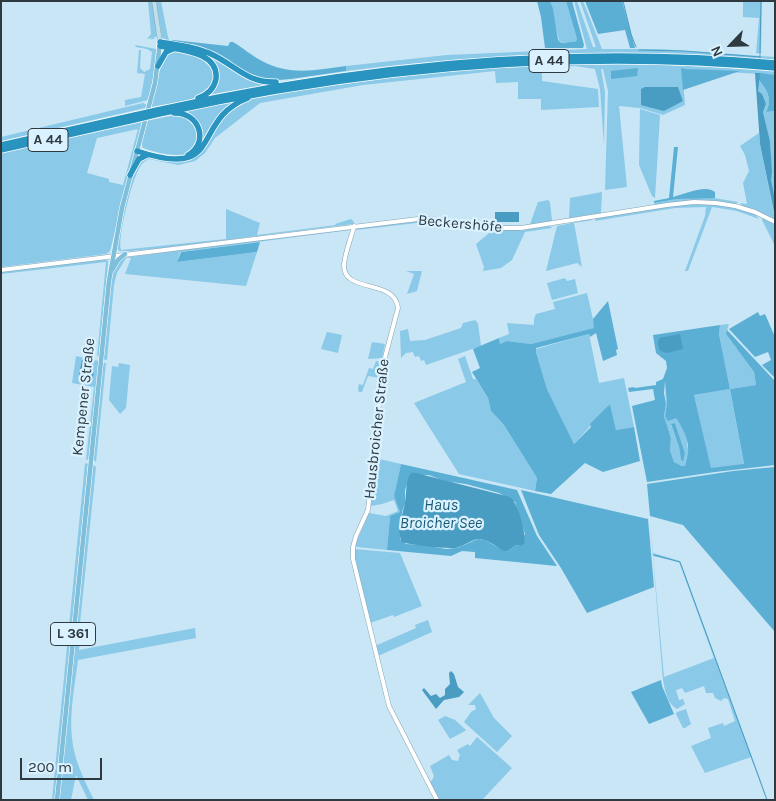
<!DOCTYPE html>
<html>
<head>
<meta charset="utf-8">
<style>
	body { margin:0 }
	#map { position:relative; width:776px; height:801px; overflow:hidden; background:#c8e6f5; font-family:Karla,sans-serif }
	canvas { display:block }
	.frame { position:absolute; inset:0; border:2px solid #2e3a40; pointer-events:none }
	.north { position:absolute; left:706px; top:20px; width:50px; height:50px; -webkit-text-stroke:4px #daf2ff; paint-order:stroke; rotate:246deg; font-size:14px; font-weight:700; line-height:20px; text-align:center; color:#2e3a40 }
	.north::after { content:''; display:block; margin:auto; width:18px; height:22px; background:#2e3a40; clip-path:polygon(50% 0,100% 100%,50% 72%,0 100%) }
	.scale { position:absolute; left:20px; top:758px; width:82px; height:22px; box-sizing:border-box; border:2px solid #2e3a40; border-top:0; padding-left:6px; font-size:15px; line-height:18px; white-space:nowrap; color:#2e3a40; -webkit-text-stroke:4px #daf2ff; paint-order:stroke }
</style>
</head>
<body>
<div id="map">
<canvas width="776" height="801"></canvas>
<div class="frame"></div>
<div class="north">N</div>
<div class="scale">200 m</div>
</div>
<script>
const ctx = document.querySelector('canvas').getContext('2d');
ctx.lineJoin = 'round';
function fillPath(path, color) { ctx.fillStyle = color; ctx.fill(path, 'evenodd'); }
function strokePath(path, color, width, dash) { ctx.strokeStyle = color; ctx.lineWidth = width; ctx.lineCap = dash ? 'butt' : 'round'; ctx.setLineDash(dash || []); ctx.stroke(path); }
function write(font, color, halo, rows, align = 'center') {
  ctx.font = font + ' Karla,sans-serif'; ctx.lineWidth = 4.5; ctx.setLineDash([]); ctx.textBaseline = 'middle'; ctx.strokeStyle = halo; ctx.fillStyle = color; for (const [text, x, y, turn = 0] of rows) {
    ctx.save(); ctx.translate(x, y); ctx.rotate((+turn || 0) * Math.PI / 180); ctx.textAlign = isNaN(turn) ? turn : align; if (halo) ctx.strokeText(text, 0, 0); ctx.fillText(text, 0, 0); ctx.restore();
  }
}
const green = new Path2D(`
	M148,1H152L157,36L153,38H156L150,40L152,38L147,39L151,34Z
	M156,1H161L168,37L169,40H173V42L166,41L162,37Z
	M550,1H566L577,39V42L565,43L559,41Z
	M574,1H577L593,47H596L580,1H583L602,49H660L775,57V60C630,49 491,52 346,71V66L447,55L587,49Z
	M743,1H762L761,54L756,53L759,18L743,17Z
	M135,45L156,49L155,70L148,100L125,106V100L141,97L145,74L137,73L139,50H141L140,68L144,72L150,69L152,52L147,49L136,47Z
	M171,50C180,52 190,53 198,56C218,64 218,85 201,95C189,102 165,104 151,107L162,62L165,55Z
	M203,53L268,84L208,95L216,83L211,62Z
	M614,62L760,70L775,71V75L682,69L685,105L663,115L640,108L619,106L627,187L605,190L608,91L603,69H601L605,92L604,145L600,89L595,69L575,66L542,68V81L598,89L599,107L541,110V99H518V82L496,83L495,71L363,85L260,103L215,138L205,153L195,161L178,165L149,159C145,161 142,163 140,167C132,179 117,238 121,250L226,239V209L260,223L257,235L336,225L335,224L351,219L354,222L353,224L163,248L130,251H120L117,249L130,180L140,159L149,157L178,162L192,159L203,150L214,131L226,114L249,99L265,95L431,72L511,66ZM645,87L678,88L683,101L648,107L644,106Z
	M758,79C767,89 773,99 766,112L775,111L774,205L765,158L772,176L770,141L763,112L766,104L758,91Z
	M241,100L220,117L200,149L192,156L177,160L152,155V153C162,156 173,160 183,157C209,151 205,120 182,112Z
	M143,103L147,105L145,108L1,141V137Z
	M640,109L660,115L655,198L652,196L639,165Z
	M175,115C178,115 184,115 187,117C201,125 202,149 185,154C172,157 155,152 143,148L141,142L146,121Z
	M142,122L110,251L106,254L1,267V153ZM138,129L123,185L109,182V179L87,173L97,138Z
	M759,133L760,144L775,219L743,206L740,203L747,204L743,183L749,171L745,155L740,146Z
	M602,192L601,213L518,227L492,225L519,226L530,224L538,202L548,200L550,202L552,221L569,218L570,198Z
	M708,197L738,202L736,204L714,201L656,205L654,203L677,199Z
	M686,204C702,203 750,204 759,219L737,211L712,207L688,271H685L705,216L706,207L675,208L595,221L596,218Z
	M762,218L775,223V246L762,220Z
	M591,219L593,220L574,223L582,267L577,263L546,271L557,226Z
	M422,220L488,228V230L425,222L356,230L358,228Z
	M550,226L552,228L525,232L512,260L501,268L483,271L484,267L476,244L494,229H527Z
	M345,228L350,230L180,252L177,262L257,252L246,286L125,274L131,258H126L117,273L114,285L107,360L102,359L111,278L114,270L122,258Z
	M104,259L108,261V264L99,355L97,357L106,262L1,274V271Z
	M406,271H422L417,291L407,294L414,274Z
	M565,278L567,281L575,279L578,293L552,300L547,283Z
	M587,293L595,328L531,344L507,341L500,344L499,338L509,334L507,323L534,325V319L536,314L555,309L553,302Z
	M475,320L478,323L481,346L426,365L424,360L421,361L419,356L415,357L413,352L406,353L401,358L400,331L408,329L410,341L425,340L461,328L463,323Z
	M729,324L726,334L754,372L756,385L730,389L744,465L711,469L694,395L730,389L719,334L720,325Z
	M327,332L342,335L338,353L321,349Z
	M589,334L599,383L624,378L634,427L616,430L610,404L574,444L547,389L536,352V349Z
	M372,342L385,344L382,358L368,359Z
	M76,356L99,361L89,459L86,460L94,387L72,383Z
	M465,356L473,379H476L488,398L491,411L504,425L537,478L535,491L459,474L414,403L466,382L458,359Z
	M376,361L382,362L380,378L368,376L362,392H359L358,389L359,384L363,385L369,368L373,369Z
	M104,363H106L96,462L92,458L102,364Z
	M119,363L130,365L126,408L120,414L109,400L112,366L118,367Z
	M665,381L667,403L665,416L676,418L687,434V444L689,455L685,466H682L674,462L670,450L671,438L664,416L666,404ZM675,423L685,453L681,460L679,447L671,425Z
	M375,458L401,464L394,496L401,512L390,516L387,550L357,547L355,545L369,513L386,516L398,511L394,500L382,504L371,506Z
	M85,463L88,464L55,800H52Z
	M93,465L96,467L79,633L81,634L79,650L195,628L196,638L78,660C75,685 69,713 72,738C74,760 84,780 94,800H88L76,775L71,800H58L92,466Z
	M650,520L653,553L680,561L768,800L751,757L705,773L691,746L711,738L708,728L723,723L724,726L735,721L728,699L724,698L721,701L715,698L713,693H706L704,686L685,693L682,688L676,690L679,700L683,699L685,704L677,709C665,703 663,681 662,669ZM653,556L679,562L714,658L664,677Z
	M354,549L400,553L422,606L394,617L393,615L370,623L355,559Z
	M428,620L432,632L378,656L375,646L416,628L415,625Z
	M480,693L494,718L512,736L497,752L464,722L471,712L476,709L475,705H468Z
	M686,709L691,724L685,728H683L676,714L677,712Z
	M445,716L455,720L466,730L465,731L450,739L438,720Z
	M477,737L512,768L482,800H439L430,782L432,780L434,776L430,766L449,755L452,760L458,761L460,755L457,750L468,744L470,746Z`);
const forest = new Path2D(`
	M537,1H550L553,9L558,40C563,46 569,41 576,42L577,39L566,1H572L584,45L583,48H545L541,17Z
	M585,1H622L635,48H630L625,30L598,34Z
	M173,40L228,46L230,42H233C243,48 252,56 262,61C289,76 317,70 346,66V71L291,79L266,81L256,78L210,52L173,42Z
	M638,68L637,76L611,79V71Z
	M681,68L686,69L740,71L683,90Z
	M760,73L775,75V111L766,112C773,99 767,89 758,79Z
	M674,147H678L673,197C685,194 706,184 715,192V198L677,199L654,203V201L669,198Z
	M260,242L257,252L177,262L181,252Z
	M608,301L618,349L616,350L617,355L603,361L596,333L590,337L589,334L536,348V352L547,389L574,444L591,427L590,424L610,404L616,430L634,427L640,461L603,472L585,463L551,494L535,491L537,478L504,425L491,411L488,398L472,372L480,368L473,349L499,338L500,344L507,341L531,344L594,328L593,319Z
	M758,312L760,316L765,314L775,337V378L762,365L771,360L768,352L755,357L729,329Z
	M720,325L719,334L730,389L756,385L754,372L726,334L727,330L775,381V465L715,472L647,482L632,406L655,400L653,389L629,392L628,388L634,387L635,388L656,385V382L663,379L667,368L666,361L656,353L653,335ZM665,381L667,403L665,416L668,421L676,418C687,435 692,446 685,466H682L674,462L670,450L671,438L664,416L666,404L664,393ZM730,389L744,464L711,468L694,395Z
	M675,423L685,453L683,461L681,460L679,447L671,424Z
	M401,464L517,490L537,536L557,566L475,558V552L462,551L451,556L387,550L390,516L400,512L394,496ZM412,472L419,475H429L445,481L466,484L499,493L515,502L525,534L520,546L516,545L506,552L485,540L478,539L457,548L446,549L423,545L406,544L400,539L402,512L405,503V490Z
	M775,467V632L683,525L650,516L647,484L733,471Z
	M521,490L648,519L654,587L587,613L561,568L539,535Z
	M661,680L662,686L674,714L649,724L631,692Z`);
const water = new Path2D(`
	M755,73H760L758,91L762,94L766,104L763,112L770,141L772,172L771,180L775,200V217L760,144Z
	M645,87H678L683,101L664,111L644,106L641,105V89Z
	M495,212H519V222H495Z
	M680,334L683,349L667,353L660,351L658,344L659,338Z
	M82,360H86L94,366L93,378L90,381L85,380V377H82L79,374Z
	M412,472L510,497C518,503 527,534 524,544L520,546L516,545L506,552C497,548 488,538 477,539C470,541 463,546 456,548C447,549 409,545 402,542C396,530 403,515 405,502C407,493 405,479 412,472Z
	M451,671L454,674L458,687L464,692L459,697L444,700L436,709L422,690L424,688L431,696L436,694L440,698L445,695V689L450,684L449,673Z`);
const stream = new Path2D(`
	M623,1L631,34L636,47
	M639,50L684,51L760,57
	M760,53L761,1
	M760,59V55
	M654,555L680,562L767,800`);
const tertiary = new Path2D(`
	M354,226C351,239 345,252 344,265C343,294 395,278 398,308L383,365L368,510L356,536L353,547V559L389,706L437,800
	M1,270L418,219H432L499,228H521L667,205L694,202L716,203L735,206L755,212L775,222`);
const secondary = new Path2D(`
	M154,1L160,42`);
const primary = new Path2D(`
	M112,270L118,260L125,254
	M57,800L109,281L122,208L155,83L160,43`);
const motorway = new Path2D(`
	M160,42C177,45 197,47 213,55C236,66 247,83 276,82
	M160,46C179,50 219,51 216,79C214,89 207,95 198,98
	M158,66L166,52L173,49
	M157,110C361,64 566,44 775,63
	M174,113C199,112 210,142 188,155
	M159,114C362,69 568,49 775,68
	M1,145L135,115
	M1,150L134,120
	M137,151C226,181 190,120 248,98
	M130,175L139,159L147,155`);
const motorwayBridge = new Path2D(`
	M135,115L157,110
	M134,120L159,114`);
const shields = [
	[549,61,40],
	[48,140,40],
	[73,634,45]
];
const shieldNames = [
	["A 44",549,61],
	["A 44",48,140],
	["L 361",73,634]
];
const streetNames = [
	["Beckershöfe",460,224,5],
	["Kempener Straße",84,397,-84],
	["Hausbroicher Straße",377,429,-84]
];
const waterNames = [
	["Haus",441,505],
	["Broicher See",441,523]
];
fillPath(green, '#8ac9e8');
fillPath(forest, '#5baed4');
fillPath(water, '#499cc2');
strokePath(stream, '#499cc2', 1);
strokePath(tertiary, '#87a3b1', 5);
strokePath(secondary, '#87a3b1', 5);
strokePath(primary, '#fff', 5.5);
strokePath(motorway, '#fff', 7);
strokePath(tertiary, '#fff', 4);
strokePath(secondary, '#bfdfec', 4);
strokePath(primary, '#7fbfd9', 4.5);
strokePath(motorway, '#2994bf', 5.5);
strokePath(motorwayBridge, '#fff', 7, []);
strokePath(motorwayBridge, '#2994bf', 5.5);
for (const [x, y, w] of shields) { const box = new Path2D(); box.roundRect(x - w / 2, y - 11.5, w, 23, 4); ctx.fillStyle = '#daf2ff'; ctx.fill(box); strokePath(box, '#2e3a40', 1); }
write('bold 14px', '#2e3a40', null, shieldNames);
write('15px', '#2e3a40', '#daf2ff', streetNames);
write('italic 16px', '#1a5b76', '#daf2ff', waterNames);
</script>
</body>
</html>
